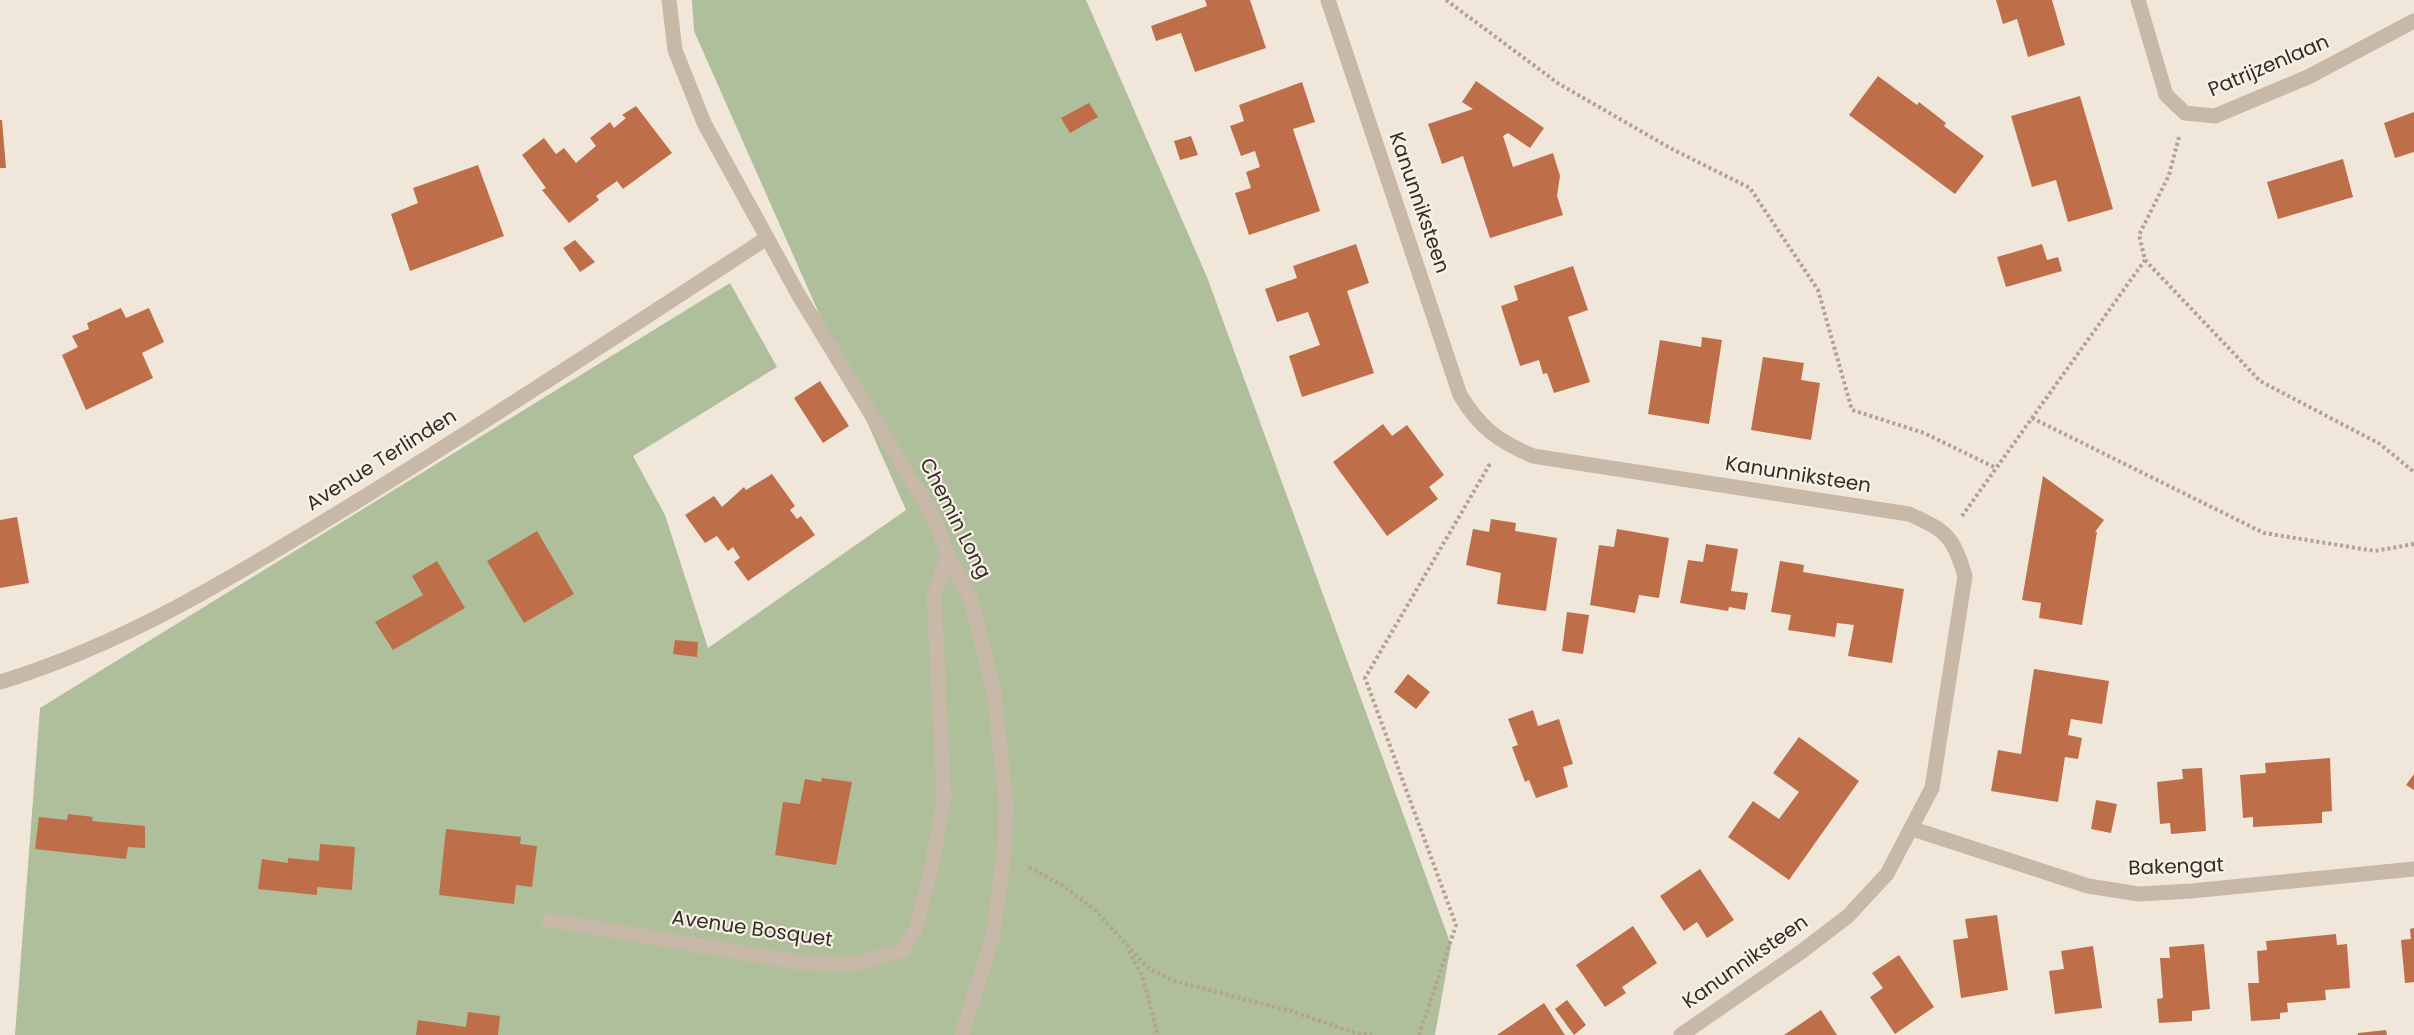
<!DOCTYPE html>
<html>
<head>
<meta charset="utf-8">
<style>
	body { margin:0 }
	canvas { display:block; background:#f0e7da }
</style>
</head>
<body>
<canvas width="2414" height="1035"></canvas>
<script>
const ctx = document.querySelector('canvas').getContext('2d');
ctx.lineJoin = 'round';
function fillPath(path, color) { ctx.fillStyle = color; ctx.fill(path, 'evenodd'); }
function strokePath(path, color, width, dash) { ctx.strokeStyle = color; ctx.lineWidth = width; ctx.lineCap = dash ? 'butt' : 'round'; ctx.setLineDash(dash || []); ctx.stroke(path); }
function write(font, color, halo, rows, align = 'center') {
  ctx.font = font + ' Poppins,sans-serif'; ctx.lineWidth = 4.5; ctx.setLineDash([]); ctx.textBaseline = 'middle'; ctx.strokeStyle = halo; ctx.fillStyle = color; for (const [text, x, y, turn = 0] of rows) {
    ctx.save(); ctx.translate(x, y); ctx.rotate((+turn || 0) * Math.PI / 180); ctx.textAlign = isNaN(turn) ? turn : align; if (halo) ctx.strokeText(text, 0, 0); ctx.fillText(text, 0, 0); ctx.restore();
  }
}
const green = new Path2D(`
	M692,0H1086L1207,277L1451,945L1435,1035H15L40,708L730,283L777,367L633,456L665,515L708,648L906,510L694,31Z`);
const building = new Path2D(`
	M1205,0H1250L1266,48L1195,72L1181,33L1156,41L1151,26L1207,6Z
	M1996,0H2052L2065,45L2028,57L2017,19L2003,24Z
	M1878,76L1917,105L1919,102L1946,123L1944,126L1984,156L1955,194L1849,115Z
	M1476,81L1544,128L1530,148L1508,133L1503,136L1513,167L1553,153L1560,176L1557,196L1563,215L1490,238L1463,156L1442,164L1428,124L1473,109L1462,102Z
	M1302,82L1315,122L1293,129L1320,211L1249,235L1235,193L1251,188L1246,172L1260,167L1255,151L1241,156L1230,126L1244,121L1239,105Z
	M2080,96L2113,209L2068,222L2056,180L2032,187L2011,116Z
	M1089,103L1098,117L1070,133L1061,118Z
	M636,106L672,153L623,189L617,181L596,196L599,200L569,223L542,190L546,188L522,155L544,138L556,154L564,148L576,163L596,146L590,138L610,122L614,128L626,118L622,115Z
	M2414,112V152L2395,158L2384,123Z
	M0,120H2L6,168H0Z
	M1191,136L1198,155L1180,160L1174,141Z
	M2343,159L2353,197L2278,219L2267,182Z
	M478,165L504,236L410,271L391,214L418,203L413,188Z
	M575,240L595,262L580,272L563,248Z
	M1356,244L1369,283L1347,291L1374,373L1302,397L1289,356L1320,345L1308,312L1277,322L1265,289L1297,278L1293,266Z
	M2042,244L2047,260L2058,257L2062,271L2006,287L1997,257Z
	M1573,266L1588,310L1568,317L1590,382L1554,393L1547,373L1543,374L1539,360L1520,366L1501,306L1518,300L1514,286Z
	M121,308L126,318L149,308L164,342L142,353L153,378L86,410L62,355L78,347L72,336L89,329L87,323Z
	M1702,337L1722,340L1709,424L1648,414L1660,340L1701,347Z
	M1763,357L1804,363L1801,380L1820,383L1811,440L1751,430Z
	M820,381L849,426L823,443L794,398Z
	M1383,424L1392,436L1407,425L1444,475L1429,487L1438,499L1387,536L1333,462Z
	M772,474L795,506L790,510L797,519L801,516L815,535L748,581L734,562L740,558L733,547L728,551L717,536L705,543L685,515L714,496L722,507L744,487L746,490Z
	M2043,476L2104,520L2095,532H2097L2082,625L2039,618L2041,603L2022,600Z
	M17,517L29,583L0,588V520Z
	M1491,519L1516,523L1515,531L1557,538L1546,611L1497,604L1501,573L1466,565L1473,529L1489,532Z
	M1617,529L1669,538L1659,598L1639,595L1635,613L1590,605L1599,545L1614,547Z
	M537,531L574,594L524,623L487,561Z
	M1706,544L1738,549L1731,591L1748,593L1745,610L1729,607L1728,611L1680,603L1688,560L1703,562Z
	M437,561L465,608L393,650L375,622L423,595L412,576Z
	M1780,561L1804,565L1803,572L1904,589L1892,663L1848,656L1854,625L1837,623L1835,637L1788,630L1791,615L1771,612Z
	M1567,612L1589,615L1583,654L1562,651Z
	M675,640L698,642L697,657L673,654Z
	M2034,669L2109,681L2102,724L2071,719L2068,735L2082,738L2078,759L2065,757L2058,802L1991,791L1998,750L2021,754Z
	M1408,674L1430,692L1416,709L1394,692Z
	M1533,710L1538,726L1559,719L1573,764L1563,767L1568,787L1536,798L1529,780L1525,782L1512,747L1518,745L1508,719Z
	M1799,737L1859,781L1789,880L1728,837L1753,801L1779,819L1799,792L1773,773Z
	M2330,758L2332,811L2322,812V823L2253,827V817L2243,818L2240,775L2266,773L2265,763Z
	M2202,768L2206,831L2171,834L2170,823L2160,824L2157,782L2183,779L2182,769Z
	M2414,774V790L2406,785Z
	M822,778L852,782L836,865L775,855L783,802L800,804L805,779L821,782Z
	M2096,800L2117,804L2111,833L2091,829Z
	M68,814L93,817L92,821L145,826V848L128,847L126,859L35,849L39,817L67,820Z
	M446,829L521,837L520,844L537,846L532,887L516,885L514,904L439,895Z
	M320,844L355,847L352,890L317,887V895L258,889L262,859L288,863V858L319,861Z
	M1700,869L1734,920L1707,938L1697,922L1684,931L1660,896Z
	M1997,915L2008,990L1961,998L1953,940L1968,938L1965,919Z
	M1633,926L1657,963L1622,987L1626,993L1605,1007L1576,965Z
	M2414,928V982L2405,983L2401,940L2411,939L2410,929Z
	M2336,934L2337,945L2347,944L2350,988L2325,990L2326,1000L2287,1003L2288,1012L2280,1013V1019L2251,1021L2248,983H2259L2257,951L2267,950L2266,941Z
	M2204,944L2210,1009L2192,1011V1021L2159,1023L2157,999L2163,998L2160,958H2170L2169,947Z
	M2093,946L2102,1008L2055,1014L2049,971L2064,969L2061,951Z
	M1899,955L1934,1007L1895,1034L1870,997L1883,988L1872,973Z
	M1567,1000L1586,1025L1574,1035L1555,1009Z
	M1544,1003L1565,1035H1497Z
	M1821,1010L1837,1035H1784Z
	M468,1012L500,1016L498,1035H416L418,1020L466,1027Z
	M2386,1030L2387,1035H2358V1033Z`);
const path = new Path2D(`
	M1446,0L1559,84L1672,149L1750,188L1818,290L1852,410L1924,433L1996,468
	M2179,137L2169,175L2139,235L2145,260L2260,381L2380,444L2414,472
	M2032,418L2264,533L2375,551L2414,544
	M1962,516L2145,260
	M1029,867L1063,886L1094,909L1149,969L1174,981L1291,1011L1352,1032L1372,1035
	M1129,951L1142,975L1158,1035
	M1419,1035L1456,925L1365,678L1491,462`);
const minor = new Path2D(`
	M669,0L675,50L704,123L798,294L932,514L948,555L971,599L994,692L1006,803L1004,853L993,935L962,1035
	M1328,0L1460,395C1480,428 1498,441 1533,456L1909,514C1947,531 1953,536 1965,576L1932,788L1887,874L1848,916L1801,952L1681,1035
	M2138,0L2166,95L2185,113L2215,116L2308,77L2414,21
	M0,682C126,644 240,573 351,505C491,419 629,328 767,238
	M1913,829L2088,886L2139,894L2191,891L2414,869
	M549,920L803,963L856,964L903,950L916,928L932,865L944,798L934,596L948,555`);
const streetNames = [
	["Patrijzenlaan",2269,67,-23],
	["Kanunniksteen",1418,203,71],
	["Avenue Terlinden",382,461,-32],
	["Kanunniksteen",1798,476,9],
	["Chemin Long",954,519,63],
	["Bakengat",2176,868,-2],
	["Avenue Bosquet",752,930,8],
	["Kanunniksteen",1746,963,-35]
];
fillPath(green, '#afbe9b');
fillPath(building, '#be6f49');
strokePath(path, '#b3a291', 4, [3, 3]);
strokePath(minor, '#c7b8a7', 15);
write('20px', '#342c27', '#f8f1e6', streetNames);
</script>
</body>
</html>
